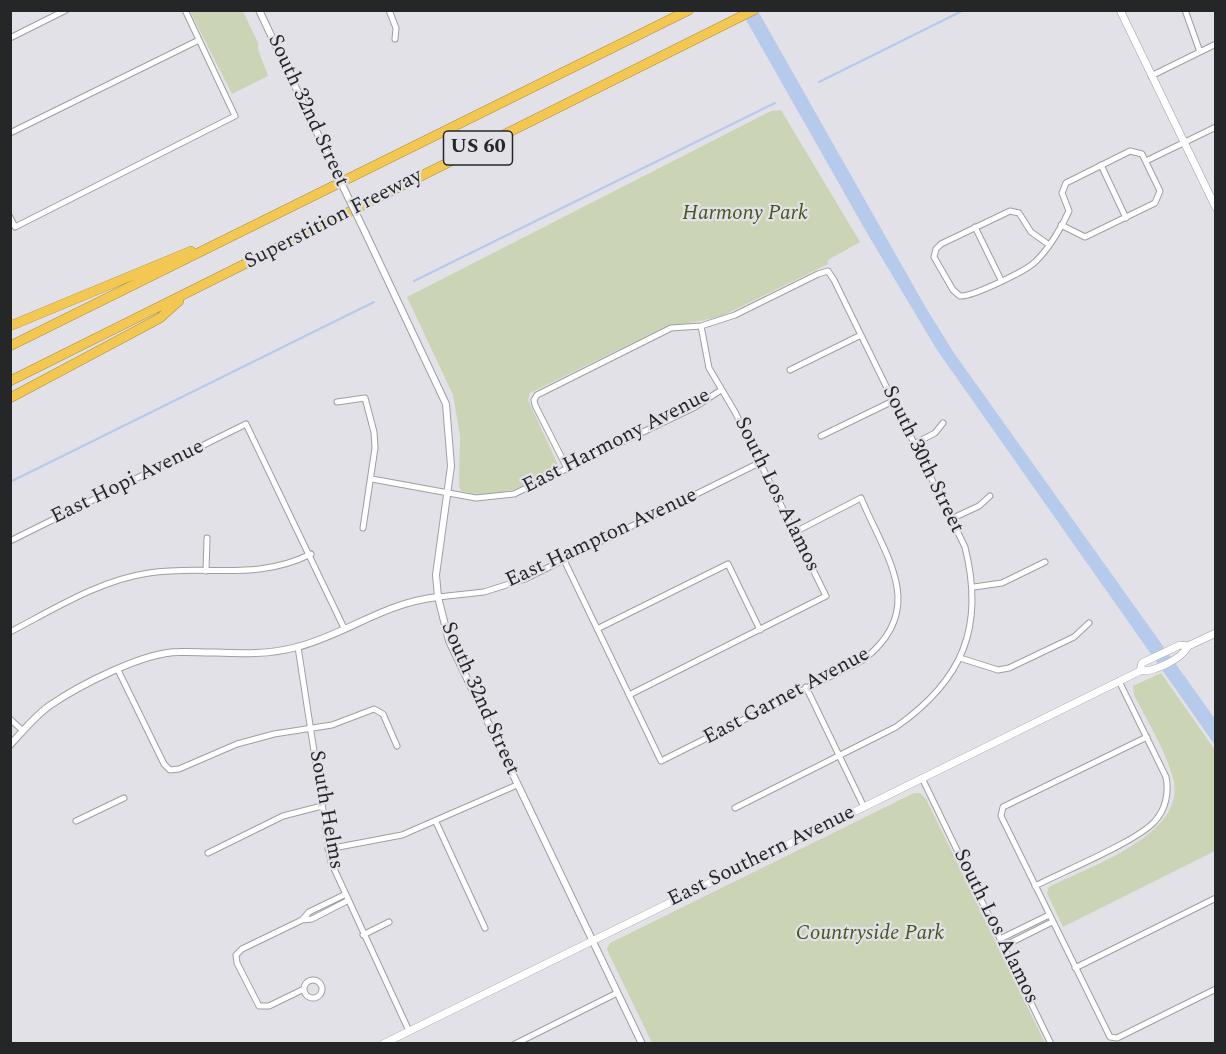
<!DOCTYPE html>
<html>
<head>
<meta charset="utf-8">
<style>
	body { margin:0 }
	#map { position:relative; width:1226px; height:1054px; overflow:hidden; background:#e1e1e7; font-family:Spectral,serif }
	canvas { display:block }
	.frame { position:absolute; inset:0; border:12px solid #252628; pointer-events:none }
</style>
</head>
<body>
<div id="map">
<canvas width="1226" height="1054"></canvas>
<div class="frame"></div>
</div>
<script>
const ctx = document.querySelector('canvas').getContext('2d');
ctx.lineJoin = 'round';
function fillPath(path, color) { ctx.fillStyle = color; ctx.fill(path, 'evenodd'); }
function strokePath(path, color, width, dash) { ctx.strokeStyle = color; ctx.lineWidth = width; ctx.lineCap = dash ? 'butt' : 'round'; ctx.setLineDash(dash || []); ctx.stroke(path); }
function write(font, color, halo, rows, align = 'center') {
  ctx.font = font + ' Spectral,serif'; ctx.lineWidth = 4.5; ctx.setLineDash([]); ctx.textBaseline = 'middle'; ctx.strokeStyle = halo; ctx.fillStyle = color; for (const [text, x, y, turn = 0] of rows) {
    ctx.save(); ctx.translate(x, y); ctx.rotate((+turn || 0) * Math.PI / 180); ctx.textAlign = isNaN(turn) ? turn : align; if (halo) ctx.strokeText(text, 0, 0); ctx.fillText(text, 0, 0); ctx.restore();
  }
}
const green = new Path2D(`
	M190,11H243L258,43V49L268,76L232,94Z
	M781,110L860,242L828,260V264L720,317L663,328L530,393L528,400L559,467C536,487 491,500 461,491L459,486L460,436L453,395L407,297L771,111Z
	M1161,673L1215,750V851L1063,927L1047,893L1049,887C1088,867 1189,834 1173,778C1165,749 1147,721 1134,695L1133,686Z
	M914,793H920L926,799L1045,1043H652L609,954L607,949L610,943Z`);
const water = new Path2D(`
	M741,11H758L926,308L954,353L1215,719V745L937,350L867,233Z`);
const stream = new Path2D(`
	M819,82L964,10
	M414,281L775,103
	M10,482L374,302`);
const minor = new Path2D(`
	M389,10L396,28L395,39
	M1185,10L1200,52
	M10,38L66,10
	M1151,76L1216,44
	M10,133L199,40
	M1146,161L1216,127
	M1101,165L1126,218
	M10,217L15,227L235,116L185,10
	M975,227L1001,280
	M1048,244L1031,232L1019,213L1010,211L941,244L936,249L934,257L953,290L960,296C972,297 1026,271 1035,262C1048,250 1062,227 1069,211L1062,193L1066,183L1130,151L1142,154L1160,191L1155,203L1085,237L1061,225
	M790,370L861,335
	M337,402L365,398L374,432L375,448L363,528
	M821,436L893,401
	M914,444L935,433L943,423
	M568,470L535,405L534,400L537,395L671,328L701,326L735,315L818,274L828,271L834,280L965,547C985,627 963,680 896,727L735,808
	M372,479L476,498L514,494L695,407L721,390
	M951,519L979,506L990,496
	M10,541L246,424L344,628
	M564,560L661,761L863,660C929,609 886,558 861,498L795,532
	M206,571L207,538
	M974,587L1002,583L1045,562
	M438,597L484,592L525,579L759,463
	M597,629L728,564L760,630
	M10,632C54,609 100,580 149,573C207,564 254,582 311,554
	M298,647L331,862L409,1031
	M960,658L998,670L1009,668L1074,637L1089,623
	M118,670L164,764L170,770L179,769L237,744L274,734L332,725L374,709L383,714L397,746
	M806,687L864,807
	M629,695L826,596L735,412L709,368L701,326
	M10,719L23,731
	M1147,737L1003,807L1001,816L1110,1037L1117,1038L1216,989
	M922,778L1051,1044
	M76,821L124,798
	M436,822L485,928
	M328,849L402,835L517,785
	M208,853L283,816L322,806
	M1035,886C1062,872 1138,841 1155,821C1166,809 1169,792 1166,777L1119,681
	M302,920L309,912L344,895
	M363,935L389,922
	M1000,939L1049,915
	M1004,946L1052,922
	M1075,968L1216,898
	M304 989a9 9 0 1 1 18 0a9 9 0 1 1-18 0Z
	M304,989L269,1006H259L237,963L236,955L242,949L302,920L312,919L347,901
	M515,1044L617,993`);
const tertiary = new Path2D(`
	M259,10L331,162
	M365,232L446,404L451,466L436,575L438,597L449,641L642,1044
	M10,745C23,731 34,717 49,706C78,686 143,652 179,652C218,651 257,658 297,647C347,634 383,603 438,597`);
const secondary = new Path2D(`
	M1120,10L1216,208
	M1140,671L1142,663L1180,645L1188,646L1216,633
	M383,1044L1140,671C1154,672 1182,659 1188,646`);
const motorway = new Path2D(`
	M10,326L191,251
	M10,346L689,10
	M10,381L754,10
	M10,398L160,318L179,301`);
const tertiaryBridge = new Path2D(`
	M331,162L365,232`);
const shields = [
	[478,148,69]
];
const shieldNames = [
	["US 60",478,148]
];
const streetNames = [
	["South 32nd Street",307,111,65],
	["Superstition Freeway",334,220,-27],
	["East Harmony Avenue",617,442,-27],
	["South 30th Street",922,460,64],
	["East Hopi Avenue",128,483,-26],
	["South Los Alamos",776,495,64],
	["East Hampton Avenue",602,539,-25],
	["East Garnet Avenue",787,697,-28],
	["South 32nd Street",479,699,66],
	["South Helms",325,810,80],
	["East Southern Avenue",762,857,-26],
	["South Los Alamos",995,927,64]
];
const parkNames = [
	["Harmony Park",745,215],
	["Countryside Park",870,935]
];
fillPath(green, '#cbd5b5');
fillPath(water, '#b6caeb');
strokePath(stream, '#b6caeb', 2);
strokePath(minor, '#9e9fa4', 7);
strokePath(tertiary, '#9e9fa4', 8);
strokePath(secondary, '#9e9fa4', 8);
strokePath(motorway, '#aa8f44', 10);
strokePath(minor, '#fff', 5);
strokePath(tertiary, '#fff', 6);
strokePath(secondary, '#fff', 7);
strokePath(motorway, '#f2c853', 9);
strokePath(tertiaryBridge, '#9e9fa4', 8, []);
strokePath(tertiaryBridge, '#fff', 6);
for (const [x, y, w] of shields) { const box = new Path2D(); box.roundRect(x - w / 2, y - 17, w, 34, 4.5); ctx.fillStyle = '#e1e1e7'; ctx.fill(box); strokePath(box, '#252628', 1.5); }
write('bold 20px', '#252628', null, shieldNames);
write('21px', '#252628', '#e1e1e7', streetNames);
write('italic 21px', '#48541c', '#e1e1e7', parkNames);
</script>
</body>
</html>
